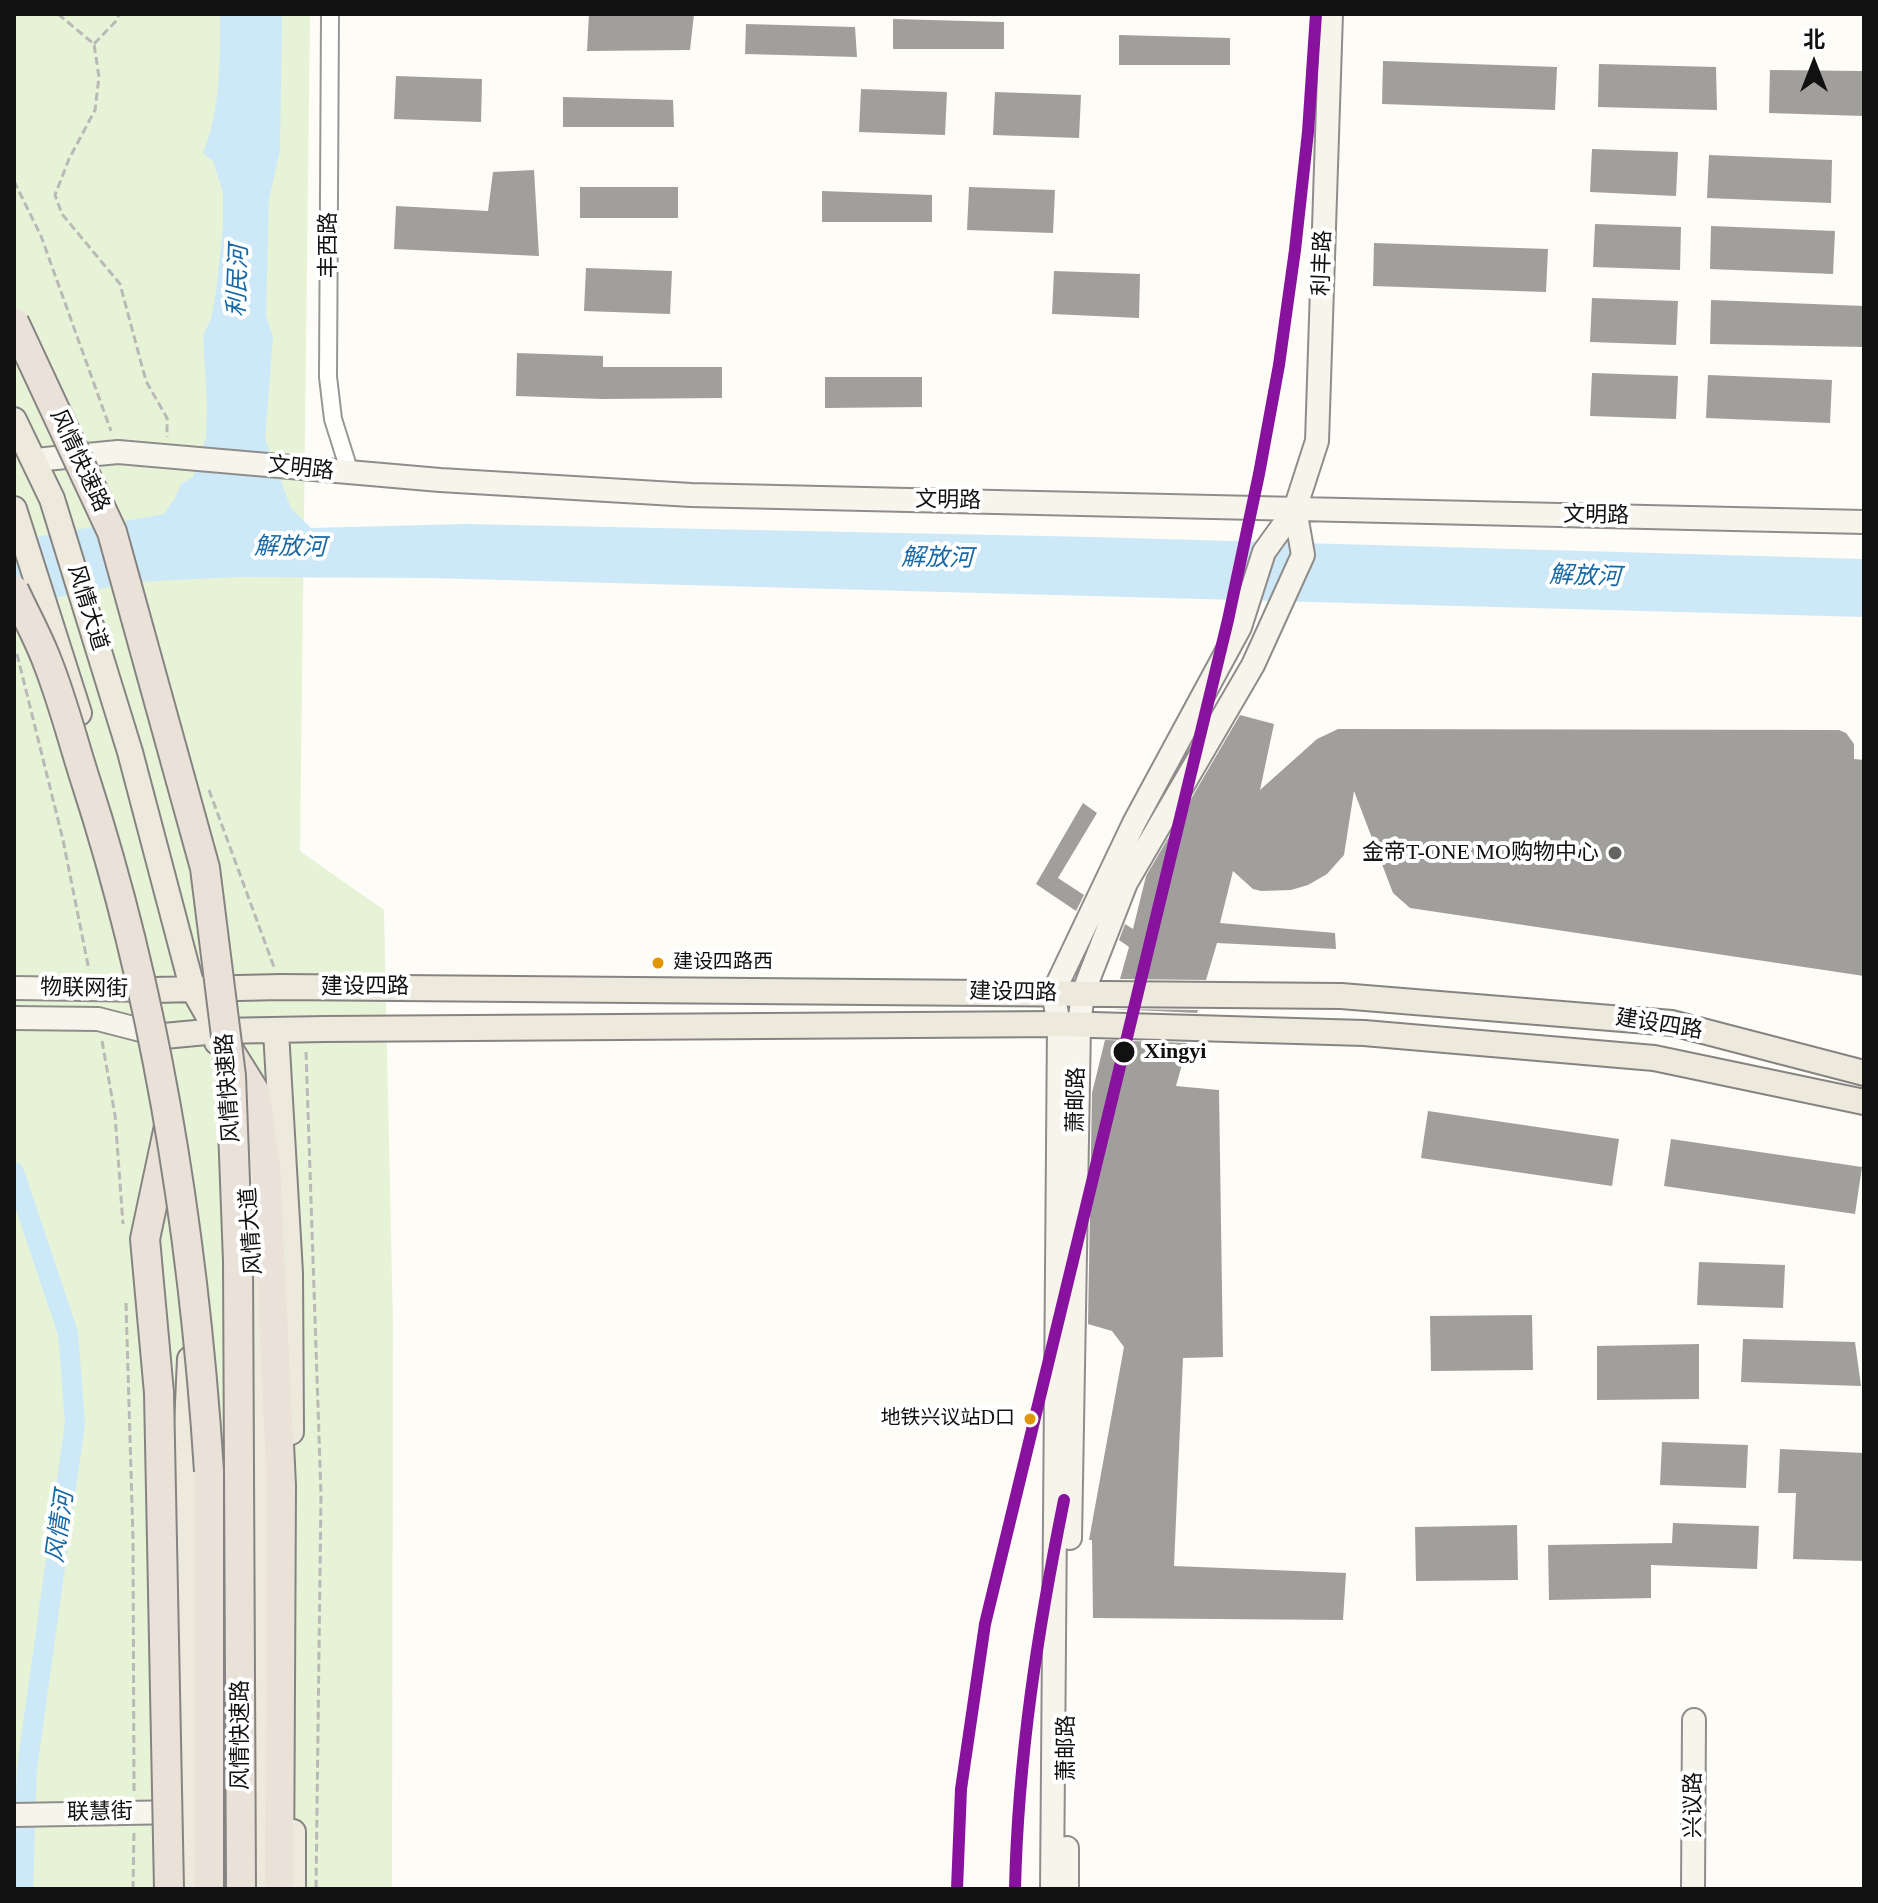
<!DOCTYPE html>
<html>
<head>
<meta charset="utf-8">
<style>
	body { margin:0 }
	#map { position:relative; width:1878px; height:1903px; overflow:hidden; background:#fdfcf7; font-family:"Times New Roman","Noto Sans SC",serif }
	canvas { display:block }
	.frame { position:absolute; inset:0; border:16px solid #111; pointer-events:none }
	.north { position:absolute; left:1774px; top:24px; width:80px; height:80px; -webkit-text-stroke:6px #fff; paint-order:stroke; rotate:0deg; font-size:22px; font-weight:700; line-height:32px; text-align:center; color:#111 }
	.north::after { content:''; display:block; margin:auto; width:28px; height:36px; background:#111; clip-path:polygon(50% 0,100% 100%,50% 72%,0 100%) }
</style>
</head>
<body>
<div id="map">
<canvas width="1878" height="1903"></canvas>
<div class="frame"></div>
<div class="north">北</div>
</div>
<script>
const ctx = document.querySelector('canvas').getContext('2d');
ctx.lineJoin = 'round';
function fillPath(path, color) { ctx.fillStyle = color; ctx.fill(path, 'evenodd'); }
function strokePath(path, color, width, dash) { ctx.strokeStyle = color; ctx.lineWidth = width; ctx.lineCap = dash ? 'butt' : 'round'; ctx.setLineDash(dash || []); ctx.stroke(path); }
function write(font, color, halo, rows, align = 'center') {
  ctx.font = font + ' "Times New Roman","Noto Sans SC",serif'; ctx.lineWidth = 8; ctx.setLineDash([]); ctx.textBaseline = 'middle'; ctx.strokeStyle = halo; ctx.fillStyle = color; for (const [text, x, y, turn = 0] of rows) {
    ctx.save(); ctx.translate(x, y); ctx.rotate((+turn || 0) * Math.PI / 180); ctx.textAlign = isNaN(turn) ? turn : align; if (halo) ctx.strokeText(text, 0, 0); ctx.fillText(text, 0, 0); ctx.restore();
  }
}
const green = new Path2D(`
	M14,14H310L300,851L384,910L393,1325L392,1889H14Z`);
const water = new Path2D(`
	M220,14H282L280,150L269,199L266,315L273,337L265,439L291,508L311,528L465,524L1092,537L1864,559V617L429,578L238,577L134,582L14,606V541L164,514L175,498L181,484L193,477L206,438L207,405L203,335L211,319L216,292L223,226V193L213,161L203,153C221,109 220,61 220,14Z`);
const canal = new Path2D(`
	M14,1172L68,1333L75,1423L27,1768L23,1889`);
const building = new Path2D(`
	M589,14H694L690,50L587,51Z
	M893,19L1004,22V49H893Z
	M746,24L855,27L857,57L745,54Z
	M1119,35L1230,38V65H1119Z
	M1383,61L1557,67L1555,110L1382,104Z
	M1599,64L1716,67L1717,110L1598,107Z
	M1770,70L1864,71V116L1769,113Z
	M396,76L482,79L481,122L394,119Z
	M861,89L947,92L945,135L859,132Z
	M995,92L1081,95L1079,138L993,135Z
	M563,97L673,100L674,127H563Z
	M1592,149L1678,152L1676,196L1590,192Z
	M1709,155L1832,160L1831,203L1707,198Z
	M534,170L539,256L394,249L396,206L488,211L493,172Z
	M580,187H678V218H580Z
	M969,187L1055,190L1053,233L967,230Z
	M822,191L932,195V222H822Z
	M1595,224L1681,227L1680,270L1593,267Z
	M1711,226L1835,231L1833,274L1710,269Z
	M1374,243L1548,249L1546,292L1373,286Z
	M586,268L672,271L670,314L584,311Z
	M1054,271L1140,274L1139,318L1052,314Z
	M1592,298L1678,301L1676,345L1590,342Z
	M1711,300L1864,306V347L1710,344Z
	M517,353L603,356V367H722V398L602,399L516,396Z
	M1592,373L1678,376L1676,419L1590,416Z
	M1708,375L1832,380L1830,423L1706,418Z
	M825,377H922V407L825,408Z
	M1240,715L1274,724L1260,790L1317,739L1338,729L1839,730L1846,733L1854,744V759L1864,760V976L1410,908L1393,893L1354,791L1344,855L1327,874L1308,885L1291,890L1261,891L1253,889L1233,871L1220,923L1335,933L1336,949L1217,943L1206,980L1120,979L1129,947L1119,940L1125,924L1133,929L1146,876Z
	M1083,803L1097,813L1058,878L1084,895L1076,911L1036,884Z
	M1113,1009L1198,1010L1197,1013Z
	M1105,1040L1188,1043L1176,1086L1219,1090L1223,1357L1183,1358L1174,1566L1346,1573L1343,1620L1093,1618L1092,1540H1089L1124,1347L1112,1331L1088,1324L1092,1093Z
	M1428,1111L1619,1139L1612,1186L1421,1158Z
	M1671,1139L1862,1167L1855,1214L1664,1186Z
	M1699,1262L1785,1265L1783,1308L1697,1305Z
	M1532,1315L1533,1370L1431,1371L1430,1316Z
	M1743,1339L1855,1342L1861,1386L1741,1382Z
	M1699,1344V1399L1597,1400V1346Z
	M1662,1442L1748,1445L1746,1488L1660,1485Z
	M1780,1449L1864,1453V1561L1793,1559L1796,1493H1778Z
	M1673,1523L1759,1526L1757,1569L1651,1565V1598L1549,1600L1548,1545L1672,1543Z
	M1517,1525L1518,1580L1416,1581L1415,1527Z`);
const path = new Path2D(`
	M58,14L94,44L99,77L95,110L69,159L55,195L62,214L120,284L146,381L167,418V437
	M94,44L117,20L119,14
	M14,181L41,236L111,431
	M17,654L63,840L89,970
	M209,790L274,967
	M102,1041L115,1115L123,1224
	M306,1052L321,1495L316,1889
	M126,1303L133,1539L134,1792
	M133,1889L134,1831`);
const street = new Path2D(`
	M330,14L328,377L333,419L350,473`);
const secondary = new Path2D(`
	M35,460L118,452L440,480L691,495L1864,522
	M14,988L154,990
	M14,1018L98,1019L164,1036
	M1070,1538L1079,1025L1083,993L1126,883L1253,665L1303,555L1295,509
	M14,1815L181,1812
	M1067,1848V1889
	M1052,1889L1059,1024L1053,993L1134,823L1240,627L1264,552L1295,509L1317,441L1331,14
	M1693,1889L1694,1720`);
const primary = new Path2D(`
	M14,420L52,499L130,752L192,987L217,1031V1042
	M14,509L79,713
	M154,990L281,987L1341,996L1672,1023L1864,1073
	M276,1031L290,1273L291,1432
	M164,1036L217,1031L325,1029L1059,1024L1364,1033L1654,1058L1864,1102
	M244,1159L248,1172L255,1280L264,1889
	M293,1832V1889
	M186,1889L187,1425L190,1359`);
const highway = new Path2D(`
	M225,1044L255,1092L266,1166L281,1486L279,1889
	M159,1393L145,1239L169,1126
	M209,1889V1471`);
const highwayBridge = new Path2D(`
	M14,322L112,532L205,868L231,1076L238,1261L241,1889
	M14,590C25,614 38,637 47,661C63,701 73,742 86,782C158,1004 194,1238 209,1471
	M159,1393L169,1889`);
const metro1 = new Path2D(`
	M957,1889L961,1789L985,1624L1228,620L1259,474L1279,365L1295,250L1308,132L1316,14
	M1015,1889C1018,1757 1038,1629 1064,1500`);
const markers = [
	[1615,853,8,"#646362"],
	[658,963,7,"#e09702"],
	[1124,1052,12,"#111"],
	[1030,1419,7,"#e09702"]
];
const busNames = [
	["建设四路西",673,963],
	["地铁兴议站D口",1015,1419,"right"]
];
const streetNames = [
	["丰西路",329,245,-90],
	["利丰路",1323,263,-88],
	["风情快速路",79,461,65],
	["文明路",301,469,6],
	["文明路",948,501,1],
	["文明路",1596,516,1],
	["风情大道",87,608,73],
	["建设四路",365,987],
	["物联网街",84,989,1],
	["建设四路",1013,993,1],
	["建设四路",1659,1025,9],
	["风情快速路",229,1088,-94],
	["萧邮路",1077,1100,-89],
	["风情大道",252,1231,-94],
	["风情快速路",241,1735,-90],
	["萧邮路",1067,1748,-90],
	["兴议路",1694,1805,-90],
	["联慧街",100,1813,-1]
];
const poiNames = [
	["金帝T-ONE MO购物中心",1599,853]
];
const stopNames = [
	["Xingyi",1144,1052]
];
const waterNames = [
	["利民河",239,281,-88],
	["解放河",290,548,1],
	["解放河",937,559,1],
	["解放河",1585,577,2],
	["风情河",61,1527,-82]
];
fillPath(green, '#e7f3d7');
fillPath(water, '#cde8f7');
strokePath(canal, '#cde8f7', 20);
fillPath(building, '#a19f9c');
strokePath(street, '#979795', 20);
strokePath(secondary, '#8e8d8b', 26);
strokePath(primary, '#858482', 28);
strokePath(highway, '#858482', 32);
strokePath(path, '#b9b9b8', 3, [8, 4]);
strokePath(street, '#fffffe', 16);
strokePath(secondary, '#f6f4eb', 22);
strokePath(primary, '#ede9dc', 24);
strokePath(highway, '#eae1d8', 28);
strokePath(highwayBridge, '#858482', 32, []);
strokePath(highwayBridge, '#eae1d8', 28);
strokePath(metro1, '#88129e', 12);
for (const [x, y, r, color] of markers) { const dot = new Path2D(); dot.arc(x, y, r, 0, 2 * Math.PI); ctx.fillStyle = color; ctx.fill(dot); strokePath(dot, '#fff', 3); }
write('20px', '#111', '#fff', busNames, 'left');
write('22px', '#111', '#fff', streetNames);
write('22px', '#111', '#fff', poiNames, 'right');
write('bold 22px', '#111', '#fff', stopNames, 'left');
write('italic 24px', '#1768a6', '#fff', waterNames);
</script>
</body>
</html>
